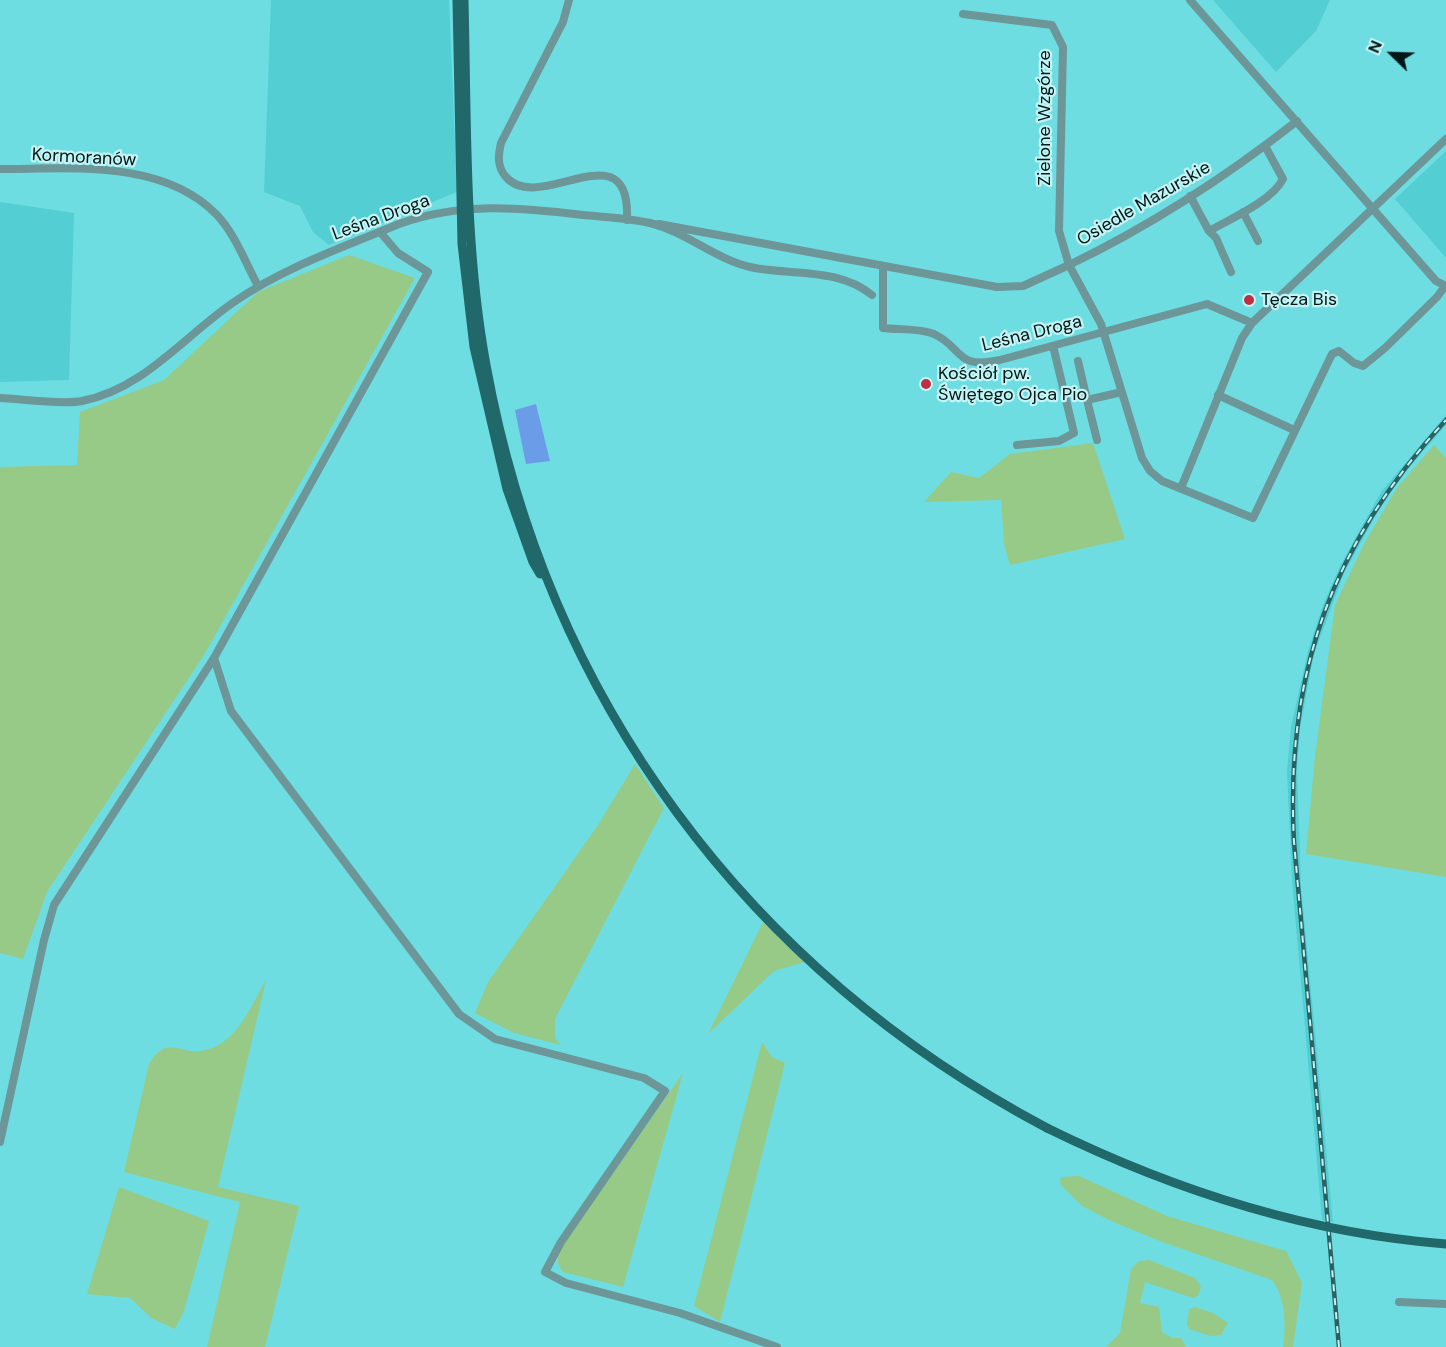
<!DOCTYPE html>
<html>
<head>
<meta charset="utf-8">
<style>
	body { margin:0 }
	#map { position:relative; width:1446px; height:1347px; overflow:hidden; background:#6edde1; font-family:"DM Sans",sans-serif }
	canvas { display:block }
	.north { position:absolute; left:1362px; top:24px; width:60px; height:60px; -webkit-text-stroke:4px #c2f4f5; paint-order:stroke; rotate:293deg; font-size:16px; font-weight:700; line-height:24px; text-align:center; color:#001717 }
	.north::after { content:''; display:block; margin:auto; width:21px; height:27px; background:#001717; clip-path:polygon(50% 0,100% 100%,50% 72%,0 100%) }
</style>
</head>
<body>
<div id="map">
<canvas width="1446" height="1347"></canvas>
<div class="north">N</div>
</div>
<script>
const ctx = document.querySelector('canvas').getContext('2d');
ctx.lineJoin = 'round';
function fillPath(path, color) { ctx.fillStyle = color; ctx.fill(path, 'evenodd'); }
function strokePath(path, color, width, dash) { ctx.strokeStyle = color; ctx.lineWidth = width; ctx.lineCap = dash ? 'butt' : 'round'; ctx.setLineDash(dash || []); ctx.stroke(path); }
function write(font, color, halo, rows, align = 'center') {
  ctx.font = font + ' "DM Sans",sans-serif'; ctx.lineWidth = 4.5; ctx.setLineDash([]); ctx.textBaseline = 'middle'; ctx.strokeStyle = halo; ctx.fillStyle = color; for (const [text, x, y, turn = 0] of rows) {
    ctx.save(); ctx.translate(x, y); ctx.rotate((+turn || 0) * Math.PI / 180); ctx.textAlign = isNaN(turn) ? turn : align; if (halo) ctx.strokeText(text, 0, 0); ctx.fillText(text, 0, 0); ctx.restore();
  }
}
const built = new Path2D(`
	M271,0H449L457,192L329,245L313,232L300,206L264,192Z
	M1213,0H1330L1316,31L1276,72Z
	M1446,151V258L1395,199Z
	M0,202L74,213L69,380L0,382Z
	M1446,415V425L1404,473L1382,504L1344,573L1314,654L1300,728L1297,769L1301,886L1333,1222L1322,1220L1292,881L1287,771L1291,727L1308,651L1323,605L1340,566L1381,492Z`);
const green = new Path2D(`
	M349,255L415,278L204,655L47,892L23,959L0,953V467L77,465L80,412L164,380L258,292Z
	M1093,443L1125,539L1010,565L1004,544L1001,500L924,502L951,472L979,478L1010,454Z
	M1434,445L1446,458V877L1306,854L1315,756L1335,605L1365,542L1397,488Z
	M635,764L664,808L555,1019V1038L561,1045L514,1033L475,1013L488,982L598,825Z
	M763,922L805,962L774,971L708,1034Z
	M266,980L218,1187L299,1206L265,1347H207L240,1202L124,1172L149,1064C168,1032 181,1057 206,1050C238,1042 251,1005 266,980Z
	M762,1042L772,1057L785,1063L720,1322L694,1306Z
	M683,1073L623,1287L563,1272C554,1260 558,1254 565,1242Z
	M1079,1176L1167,1216L1286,1251L1302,1283L1293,1347H1283C1286,1324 1286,1299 1272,1280L1162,1242L1111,1221L1082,1206L1060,1184L1061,1177Z
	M119,1187L209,1221L184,1311L175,1329L151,1318L130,1298L87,1294Z
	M1149,1260L1195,1278L1201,1286L1198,1296L1193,1298L1145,1282L1140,1303L1159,1307L1162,1332L1172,1338H1181L1186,1347H1106L1120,1333L1131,1269L1139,1261Z
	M1195,1307L1213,1313L1228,1323L1221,1335L1210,1336L1189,1329L1187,1324L1189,1309Z`);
const water = new Path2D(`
	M536,404L550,461L526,464L515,410Z`);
const minor = new Path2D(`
	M569,0L563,22L501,143C498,155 497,167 506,177C540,216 631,126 627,220
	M1190,0L1436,281L1446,286
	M1297,121C1227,176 1150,226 1069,265L1101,324L1142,458L1150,471L1162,481L1253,518L1332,354L1339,351L1354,363L1363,366L1385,348L1437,297L1445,286
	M0,169C71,169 163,159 217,215C235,234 246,264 258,286
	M1190,196L1209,231C1230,219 1272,201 1283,179L1265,146
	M1243,212L1258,241
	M659,224L997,287L1023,286L1069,265L1059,231L1063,47L1052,25L963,14
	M1209,231L1216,238L1231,272
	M883,266V328C898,330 920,328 934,334C964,348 955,370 1000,360L1207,304L1252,323
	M1078,361L1087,400L1122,392
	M1218,395L1294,430
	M0,398C22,399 62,405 82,401C144,389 184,336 234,302C283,268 343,247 399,224C460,202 519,207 583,215C605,217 628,218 650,223C686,232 715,259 750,267C792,276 837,267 872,295
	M1087,400L1097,440
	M1017,445L1059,441L1074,433L1053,346
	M1181,488L1242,338L1252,323L1446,139
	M214,658L231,711L459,1014L495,1039L644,1078L665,1091L561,1242L545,1272L566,1283L680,1313L777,1347
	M0,1142L44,940L54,905L214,658L428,272L398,253L380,232
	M1399,1302L1446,1304`);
const major = new Path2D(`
	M457,0L462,244L474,347L507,489L533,562L540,574
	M464,0C467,121 464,245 486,365C547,700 747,969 1047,1128`);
const rail = new Path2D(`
	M1339,1347L1294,842C1285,673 1332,544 1446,420`);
const majorBridge = new Path2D(`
	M1047,1128C1173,1190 1305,1233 1446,1244`);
const markers = [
	[1249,300,6,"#bf2f43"],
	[926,384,6,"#bf2f43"]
];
const streetNames = [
	["Zielone Wzgórze",1045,118,-90],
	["Kormoranów",84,158,3],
	["Osiedle Mazurskie",1144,204,-30],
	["Leśna Droga",381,218,-20],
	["Leśna Droga",1032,334,-14]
];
const poiNames = [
	["Tęcza Bis",1261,300],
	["Kościół pw.",938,374],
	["Świętego Ojca Pio",938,395]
];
fillPath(built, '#53ced3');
fillPath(green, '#97ca86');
fillPath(water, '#6a9ce7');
strokePath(minor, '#6c9698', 8);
strokePath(major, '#21686b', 9);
strokePath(rail, '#2a6264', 4.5);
strokePath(rail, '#c2f4f5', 2, [7]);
strokePath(majorBridge, '#21686b', 9);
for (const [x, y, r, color] of markers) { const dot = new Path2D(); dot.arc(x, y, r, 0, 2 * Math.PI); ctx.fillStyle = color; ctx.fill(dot); strokePath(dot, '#c2f4f5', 2); }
write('18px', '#001717', '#c2f4f5', streetNames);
write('18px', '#001717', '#c2f4f5', poiNames, 'left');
</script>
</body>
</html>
